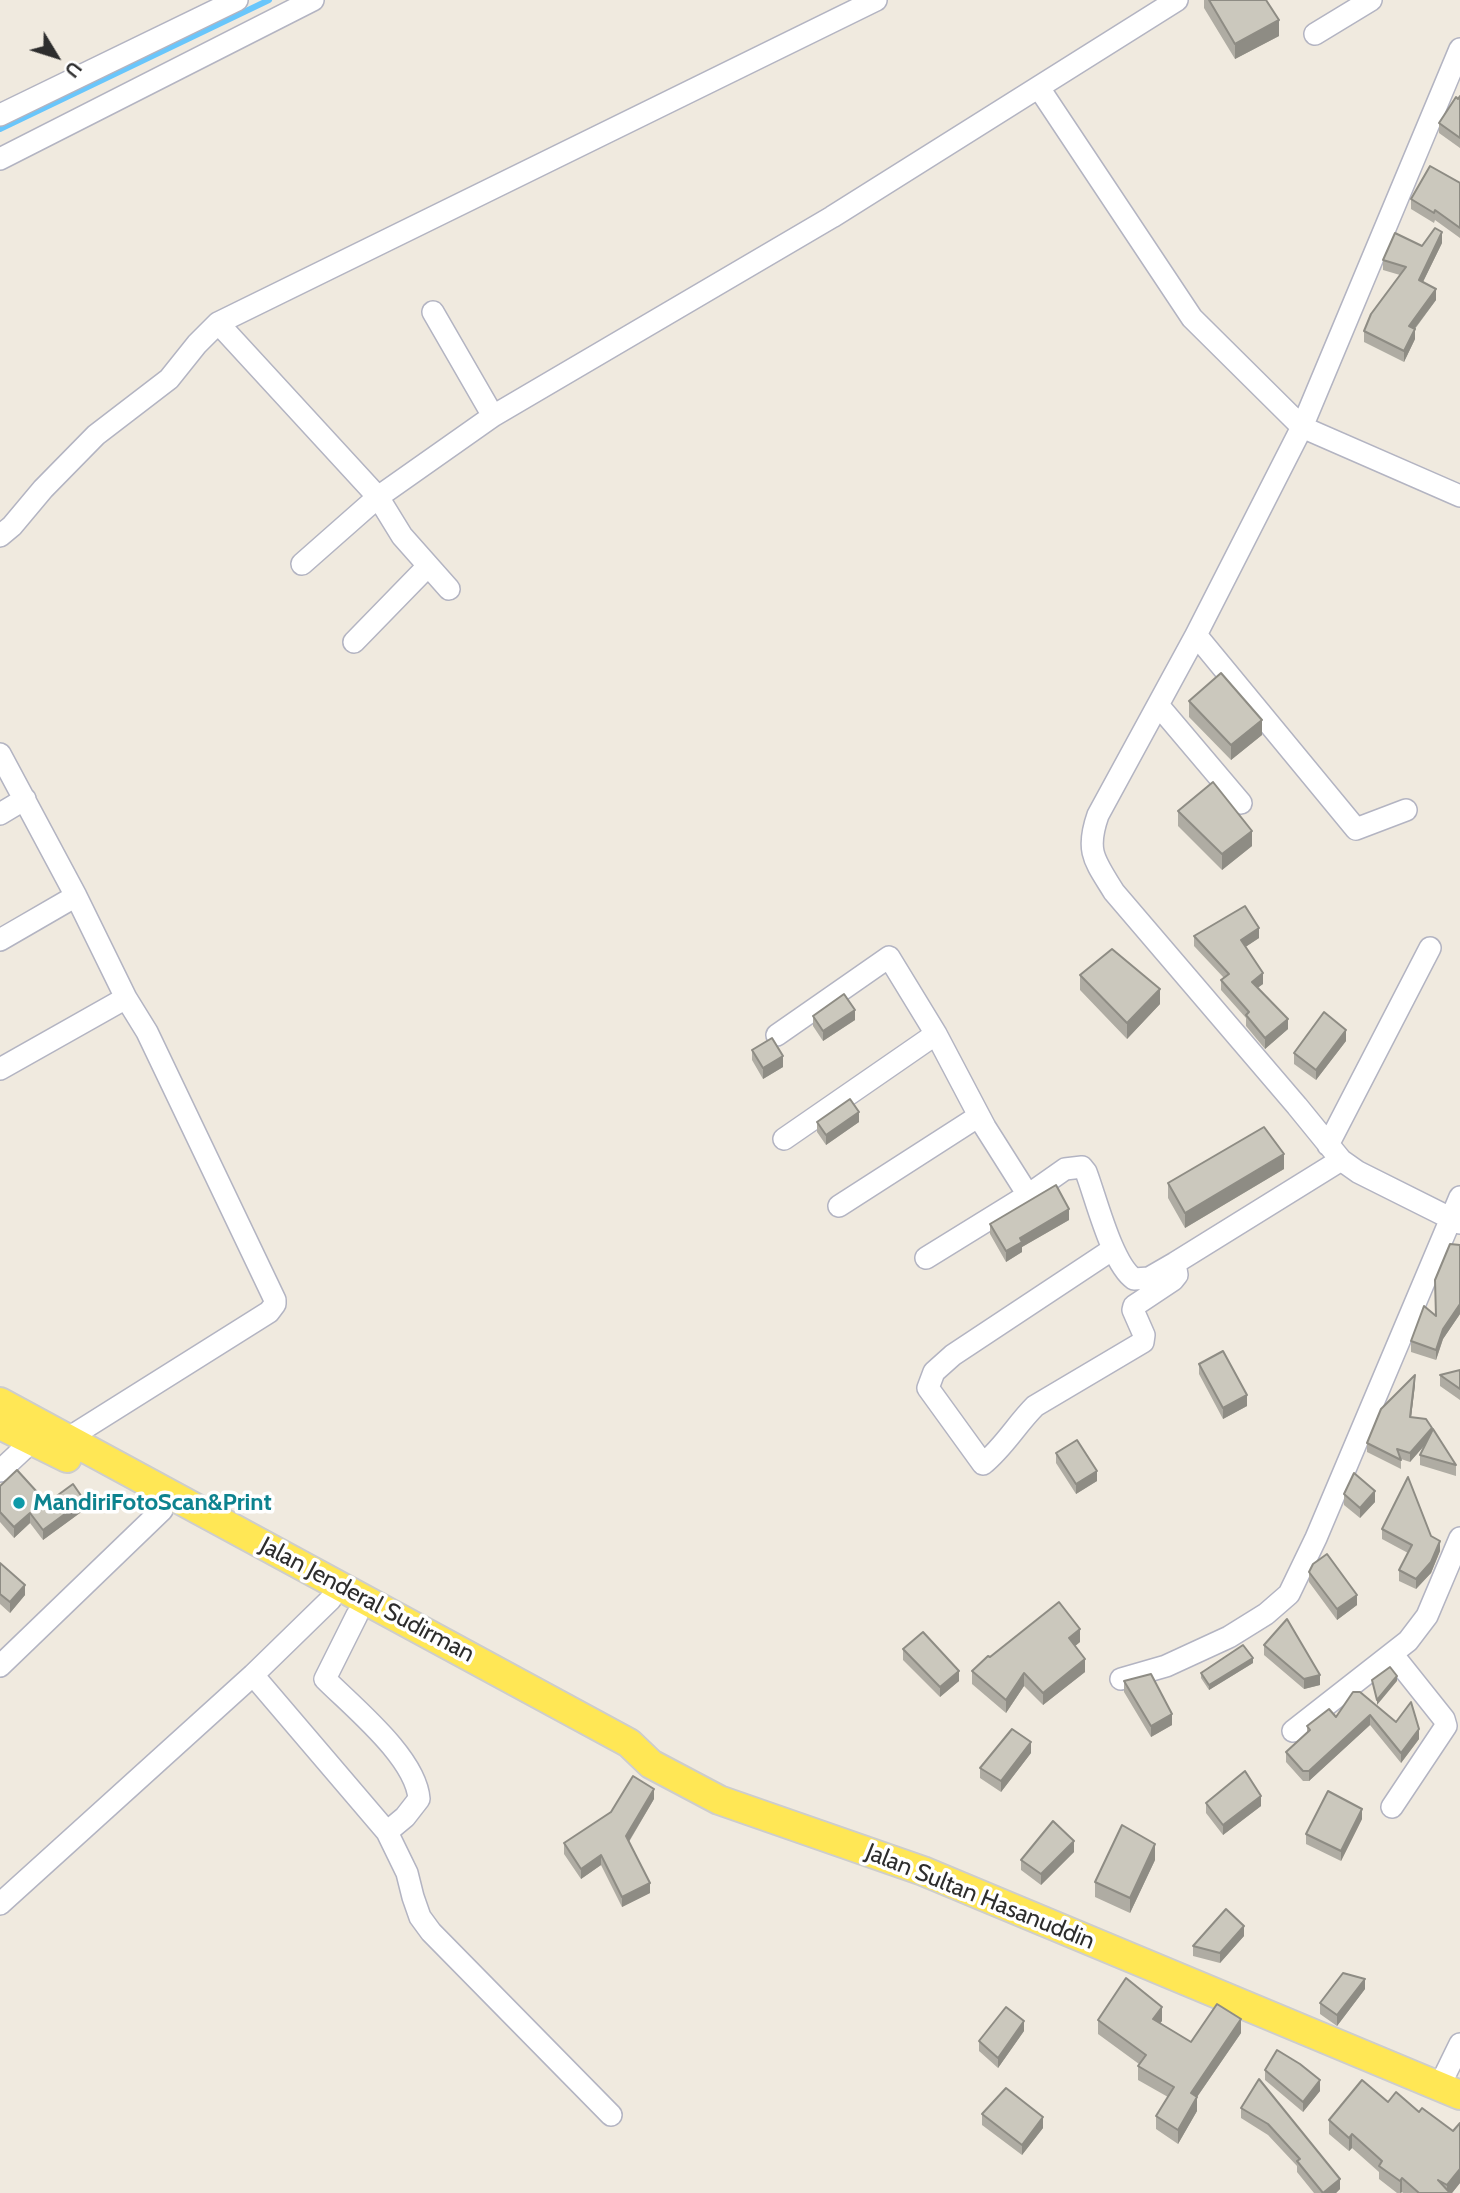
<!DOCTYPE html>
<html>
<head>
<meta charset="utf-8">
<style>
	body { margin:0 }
	#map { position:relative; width:1460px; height:2193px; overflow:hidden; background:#f0eadf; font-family:Cabin,sans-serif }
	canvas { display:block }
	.north { position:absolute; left:21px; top:21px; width:70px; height:70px; -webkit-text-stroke:5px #fff; paint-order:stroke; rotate:128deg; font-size:19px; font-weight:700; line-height:28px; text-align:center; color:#2d2d2d }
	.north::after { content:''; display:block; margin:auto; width:24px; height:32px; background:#2d2d2d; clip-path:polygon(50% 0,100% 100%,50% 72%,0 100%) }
</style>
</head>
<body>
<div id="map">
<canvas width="1460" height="2193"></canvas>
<div class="north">U</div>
</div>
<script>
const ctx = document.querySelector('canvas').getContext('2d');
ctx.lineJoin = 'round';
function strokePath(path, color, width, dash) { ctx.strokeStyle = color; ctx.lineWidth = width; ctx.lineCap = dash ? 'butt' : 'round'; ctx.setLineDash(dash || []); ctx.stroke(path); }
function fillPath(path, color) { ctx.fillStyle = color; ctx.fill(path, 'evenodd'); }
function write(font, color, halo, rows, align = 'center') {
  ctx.font = font + ' Cabin,sans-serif'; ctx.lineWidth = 7; ctx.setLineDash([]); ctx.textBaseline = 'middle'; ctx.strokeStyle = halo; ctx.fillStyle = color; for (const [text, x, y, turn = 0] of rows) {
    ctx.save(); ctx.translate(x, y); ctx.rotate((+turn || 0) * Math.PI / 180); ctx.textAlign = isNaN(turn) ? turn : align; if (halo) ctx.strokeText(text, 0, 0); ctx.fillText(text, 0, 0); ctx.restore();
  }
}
const stream = new Path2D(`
	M0,129L269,0`);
const minor = new Path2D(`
	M1315,34L1371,0
	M1460,49L1302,427L1196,635L1098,815C1085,852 1095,861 1114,892L1297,1106L1341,1160L1358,1172L1460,1223
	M1039,88L1192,318L1302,427L1460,496
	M0,115L237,0
	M0,159L313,0
	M433,312L493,416
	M218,323L378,497L402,536L449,589
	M0,536L12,526L43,489L96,435L169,379L197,344L218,323L876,0
	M302,564L378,497L493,416L832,217L1177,0
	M1196,635L1356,829L1406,810
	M354,642L428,566
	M1158,705L1241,803
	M0,754L76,896L126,998L147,1032L275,1300V1304L269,1312L67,1439L58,1447
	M0,814L25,799
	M0,940L76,896
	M777,1035L889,957L936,1034L985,1127L1028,1195L1065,1169L1082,1167L1086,1172C1096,1198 1112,1264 1134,1279L1149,1278L1175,1263L1341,1160
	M0,1069L126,998
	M784,1139L936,1034
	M1328,1145L1430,948
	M839,1206L979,1116
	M1113,1249L953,1355L934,1372L928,1388L983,1464C1004,1447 1016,1425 1035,1406L1143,1342L1144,1335L1133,1310L1134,1306L1173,1280L1177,1275L1175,1263
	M926,1258L1028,1195
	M0,1471L31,1442
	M357,1615L325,1679C354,1708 416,1758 419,1799L405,1817L387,1832
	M0,1666L162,1510
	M253,1675L387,1832L407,1873L413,1897L420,1917L431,1932L611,2115
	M1121,1679L1166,1666L1229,1637L1266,1614L1289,1594L1316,1538L1460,1197
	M1293,1731L1408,1641L1427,1616L1460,1538
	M1392,1807L1446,1726L1444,1719L1393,1655
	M0,1904L253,1675L330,1600L340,1586
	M1439,2087L1460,2044`);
const major = new Path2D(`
	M0,1402L629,1743L651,1764L719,1800L923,1871L1460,2095
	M0,1425L67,1458`);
const wall = new Path2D(`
	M1204,0H1266L1279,36L1235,59L1204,8Z
	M1460,96V148L1439,133V123Z
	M1460,183V238L1435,220L1434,223L1411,209V199Z
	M1442,243L1423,282L1436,300L1415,329V339L1404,362L1364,342V331L1400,275L1383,270V260L1422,246Z
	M1189,701L1262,735L1231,760L1189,717Z
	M1178,811L1252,846L1222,870L1178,826Z
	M1194,936L1259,938L1245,947L1263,984L1257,988L1288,1029L1265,1049L1246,1026V1018L1221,990V980L1224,978L1194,946Z
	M1080,975L1160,1004L1127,1039L1080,990Z
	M813,1016L855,1020L823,1041L813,1026Z
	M1346,1041L1316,1080L1294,1064V1053Z
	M752,1050L783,1067L763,1079L752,1060Z
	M817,1122H859L826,1145L817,1132Z
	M1284,1169L1185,1228L1168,1198V1183Z
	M1069,1220L1022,1247V1252L1006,1262L990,1234V1224Z
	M1460,1245V1314L1443,1339L1436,1360L1411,1352V1341L1435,1316Z
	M1199,1364L1247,1406L1223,1419L1199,1374Z
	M1460,1370V1400L1440,1386V1375Z
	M1415,1385L1411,1417L1432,1432L1456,1465V1476L1420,1465V1455L1425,1444L1410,1462L1401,1459V1469L1367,1452V1443Z
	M1056,1453L1097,1481L1076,1494L1056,1463Z
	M0,1486L47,1503L84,1510L43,1540L30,1523L14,1538L0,1522Z
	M1344,1494L1375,1502L1360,1518L1344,1505Z
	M1382,1529L1431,1536L1440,1551L1431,1573L1416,1589L1399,1581V1570L1408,1553L1382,1539Z
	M0,1563L25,1595L10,1613L0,1604Z
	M1309,1572L1357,1605L1337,1620L1309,1582Z
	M1080,1642L1075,1646L1085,1672L1043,1705L1024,1686L1006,1713L972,1684V1671L990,1657Z
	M1264,1645L1320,1685L1304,1689L1264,1655Z
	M903,1649L959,1681L940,1697L903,1660Z
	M1253,1663L1209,1690L1201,1678V1673Z
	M1124,1681L1172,1725L1151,1737L1124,1692Z
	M1353,1692L1419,1739L1401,1763L1370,1725L1309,1781H1303L1286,1762V1752L1307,1732V1726L1336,1717Z
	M1031,1753L1001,1792L980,1778V1768Z
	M654,1799L629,1842L650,1893L622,1907L601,1865L581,1879L564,1854V1843Z
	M1206,1803L1261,1806L1223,1835L1206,1813Z
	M1362,1819L1341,1861L1306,1844V1834Z
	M1074,1852L1041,1885L1021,1870V1860Z
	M1155,1860L1130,1913L1095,1897V1882Z
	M1244,1936L1220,1963L1193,1956V1946Z
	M1365,1989L1337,2026L1320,2014V2003Z
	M1098,2020L1162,2021L1160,2023L1191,2042L1241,2033L1197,2097V2111L1178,2144L1156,2129V2116L1168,2097L1138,2080V2066L1139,2064L1098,2034Z
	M1024,2031L998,2068L979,2051V2041Z
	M1265,2070L1320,2091L1303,2112L1265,2080Z
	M1259,2079L1340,2189L1336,2193H1314L1297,2172V2166L1268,2135L1241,2118V2108Z
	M1388,2102L1419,2112L1453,2131L1460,2123V2183L1452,2193H1403L1402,2192L1401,2193H1397L1379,2179V2172L1352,2148L1349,2151L1329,2134V2120Z
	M982,2114L1043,2128L1022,2155L982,2125Z`);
const shadedWall = new Path2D(`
	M1279,20V36L1235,59V44Z
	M1442,232V243L1419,290V280Z
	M1436,289V300L1409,336V326Z
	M1415,329V339L1404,362V351Z
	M1262,720V735L1231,760V745Z
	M1252,831V846L1222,870V854Z
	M1259,928V938L1241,950V940Z
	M1263,973V984L1252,992V982Z
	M1160,989V1004L1127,1039V1023Z
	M855,1010V1020L823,1041V1031Z
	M1288,1019V1029L1265,1049V1038Z
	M1346,1030V1041L1316,1080V1070Z
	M783,1056V1067L763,1079V1068Z
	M859,1112V1122L826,1145V1135Z
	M1284,1154V1169L1185,1228V1213Z
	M1069,1209V1220L1022,1247V1252L1006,1262V1251L1020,1238Z
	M1460,1304V1314L1443,1339L1436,1360V1350L1443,1329Z
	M1415,1375V1385L1410,1426V1417Z
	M1247,1395V1406L1223,1419V1408Z
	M1432,1428V1437L1410,1462V1453Z
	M1097,1471V1481L1076,1494V1484Z
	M1375,1491V1502L1360,1518V1508Z
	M84,1500V1510L43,1540V1530Z
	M30,1513V1523L14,1538V1527Z
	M1440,1541V1551L1431,1573L1416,1589V1579Z
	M25,1585V1595L10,1613V1602Z
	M1357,1595V1605L1337,1620V1609Z
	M1080,1629V1642L1069,1651V1638Z
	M1253,1658V1663L1209,1690V1685Z
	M1085,1659V1672L1043,1705V1693Z
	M959,1671V1681L940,1697V1687Z
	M1024,1673V1686L1006,1713V1700Z
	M1320,1675V1685L1304,1689V1679Z
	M1397,1676V1681L1377,1705V1700Z
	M1172,1714V1725L1151,1737V1726Z
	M1370,1715V1725L1309,1781V1771Z
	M1419,1729V1739L1401,1763V1753Z
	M1031,1742V1753L1001,1792V1781Z
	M654,1789V1799L626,1846V1836Z
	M1261,1796V1806L1223,1835V1825Z
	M1362,1809V1819L1341,1861V1851Z
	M1074,1841V1852L1041,1885V1874Z
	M1155,1844V1860L1130,1913V1898Z
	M601,1855V1865L581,1879V1869Z
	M650,1883V1893L622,1907V1897Z
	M1244,1926V1936L1220,1963V1953Z
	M1365,1979V1989L1337,2026V2015Z
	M1162,2007V2021L1153,2032V2019Z
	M1241,2019V2033L1197,2097V2111L1178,2144V2130L1191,2093Z
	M1024,2021V2031L998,2068V2058Z
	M1320,2080V2091L1303,2112V2102Z
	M1043,2117V2128L1022,2155V2145Z
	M1352,2134V2148L1349,2151V2138Z
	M1460,2169V2183L1452,2193H1447V2185Z
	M1402,2178V2192L1400,2193V2181Z
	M1340,2179V2189L1336,2193H1323Z`);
const building = new Path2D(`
	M1209,0H1266L1279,20L1235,44Z
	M1460,96V138L1439,123L1456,97L1458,99Z
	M1430,166L1460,183V228L1435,210L1434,213L1411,199Z
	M1435,228L1442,232L1419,280L1436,289L1409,326L1415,329L1404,351L1364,331L1371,314L1406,267L1383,260L1395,233L1422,246Z
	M1221,673L1262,720L1231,745L1189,701Z
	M1213,782L1252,831L1222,854L1178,811Z
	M1245,906L1259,928L1241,940L1263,973L1252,982L1288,1019L1265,1038L1246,1015L1249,1012L1221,980L1229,974L1194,936Z
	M1112,949L1160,989L1127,1023L1080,975Z
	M844,994L855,1010L823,1031L813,1016Z
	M1324,1012L1346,1030L1316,1070L1294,1053Z
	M772,1038L783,1056L763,1068L752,1050Z
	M850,1099L859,1112L826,1135L817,1122Z
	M1264,1127L1284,1154L1185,1213L1168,1183Z
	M1056,1185L1069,1209L1020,1238L1022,1242L1006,1251L990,1224Z
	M1450,1244L1460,1245V1304L1443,1329L1436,1350L1411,1341L1424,1306L1436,1316L1435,1280Z
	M1223,1351L1247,1395L1223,1408L1199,1364Z
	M1460,1370V1389L1440,1375Z
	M1415,1375L1410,1417L1426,1419L1432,1428L1410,1453L1397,1449L1401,1460L1367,1443L1381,1409Z
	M1433,1429L1456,1465L1420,1455Z
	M1077,1440L1097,1471L1076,1484L1056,1453Z
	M17,1470L47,1503L73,1484L84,1500L43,1530L30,1513L14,1527L0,1512V1486Z
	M1354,1473L1375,1491L1360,1508L1344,1494Z
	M1408,1477L1431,1536L1440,1541L1431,1562L1416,1579L1399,1570L1412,1545L1382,1529Z
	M1327,1554L1357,1595L1337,1609L1309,1572L1313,1564Z
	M0,1563L25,1585L10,1602L0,1594Z
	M1059,1602L1080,1629L1069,1638L1085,1659L1043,1693L1024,1673L1006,1700L972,1671L988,1656L990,1657Z
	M1287,1619L1320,1675L1304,1679L1264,1645Z
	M923,1632L959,1671L940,1687L903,1649Z
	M1243,1645L1253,1658L1209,1685L1201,1673Z
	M1390,1667L1397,1676L1377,1700L1372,1680Z
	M1151,1674L1172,1714L1151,1726L1124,1681Z
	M1353,1692H1360L1396,1722L1411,1702L1419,1729L1401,1753L1370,1715L1309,1771H1303L1286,1752L1310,1730L1307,1726L1329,1709L1336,1717Z
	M1012,1729L1031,1742L1001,1781L980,1768Z
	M1245,1771L1261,1796L1223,1825L1206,1803Z
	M633,1776L654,1789L626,1836L650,1883L622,1897L601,1855L581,1869L564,1843L611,1812Z
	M1328,1791L1362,1809L1341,1851L1306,1834Z
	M1053,1821L1074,1841L1041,1874L1021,1860Z
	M1122,1825L1155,1844L1130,1898L1095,1882Z
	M1226,1909L1244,1926L1220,1953L1193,1946Z
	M1343,1973L1365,1979L1337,2015L1320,2003Z
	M1126,1978L1162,2007L1153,2019L1191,2042L1217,2004L1241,2019L1191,2093L1197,2097L1178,2130L1156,2116L1174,2087L1138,2066L1146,2055L1098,2020Z
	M1006,2007L1024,2021L998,2058L979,2041Z
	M1277,2050L1300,2064L1320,2080L1303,2102L1265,2070Z
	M1259,2079L1340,2179L1323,2193L1297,2161L1300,2159L1268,2124L1241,2108Z
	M1362,2080L1388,2102L1396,2092L1419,2112L1422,2108L1453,2131L1460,2123V2169L1447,2185L1438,2180L1450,2193H1419L1402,2178L1400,2181L1379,2166L1382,2161L1352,2134L1349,2138L1329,2120Z
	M1006,2088L1043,2117L1022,2145L982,2114Z`);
const markers = [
	[19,1503,7,"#0f9aa8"]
];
const cultureNames = [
	["MandiriFotoScan&Print",33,1503]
];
const streetNames = [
	["Jalan Jenderal Sudirman",367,1600,28],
	["Jalan Sultan Hasanuddin",980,1897,22]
];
strokePath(stream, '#69c6fb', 6);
strokePath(minor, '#b3b4c2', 24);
strokePath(major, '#cdcdcd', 32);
strokePath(minor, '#fff', 21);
strokePath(major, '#ffe755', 28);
fillPath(wall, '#afaca3');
fillPath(shadedWall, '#8e8c84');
fillPath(building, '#cbc8bd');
strokePath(building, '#8e8c84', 2);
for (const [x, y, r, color] of markers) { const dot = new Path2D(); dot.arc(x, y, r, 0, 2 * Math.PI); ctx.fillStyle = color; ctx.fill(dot); strokePath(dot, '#fff', 2.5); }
write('bold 24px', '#0d838f', '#fff', cultureNames, 'left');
write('24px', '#2d2d2d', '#fff', streetNames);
</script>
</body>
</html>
